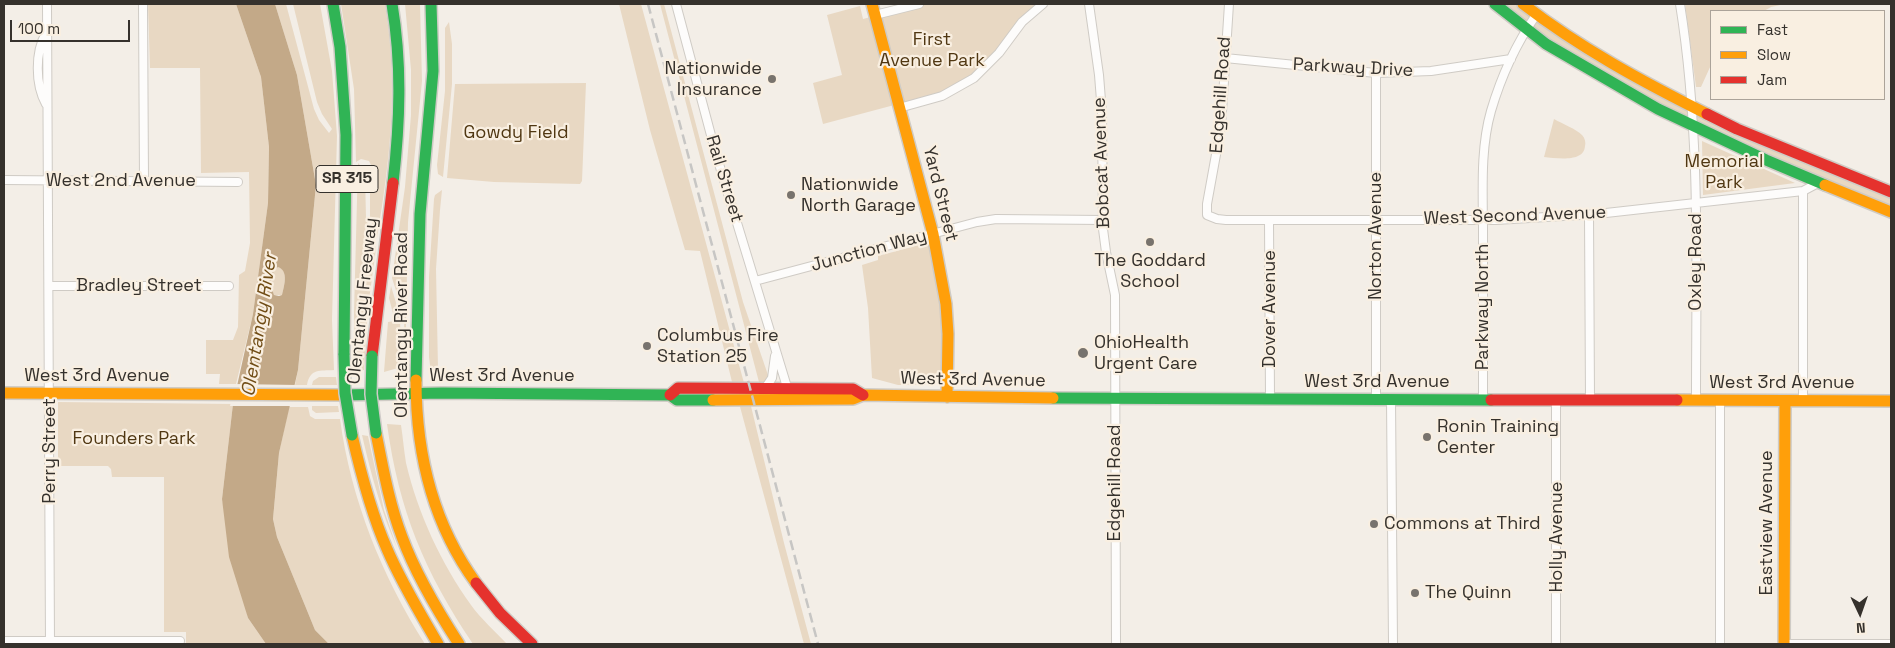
<!DOCTYPE html>
<html>
<head>
<meta charset="utf-8">
<style>
	body { margin:0 }
	#map { position:relative; width:1895px; height:648px; overflow:hidden; background:#f3eee7; font-family:"Space Grotesk",sans-serif }
	canvas { display:block }
	.frame { position:absolute; inset:0; border:5px solid #35312c; pointer-events:none }
	.legend { position:absolute; left:1710px; top:10px; width:175px; height:90px; box-sizing:border-box; background:#f9efe1; border:1px solid #aba399; margin:0; padding:6px 9px; list-style:none; font-size:15px; color:#35312c }
	.legend li { display:flex; align-items:center; gap:10px; height:25px }
	.legend b { width:25px; border:1px solid #aba399 }
	.north { position:absolute; left:1835px; top:588px; width:50px; height:50px; -webkit-text-stroke:4px #f9efe1; paint-order:stroke; rotate:177deg; font-size:14px; font-weight:700; line-height:20px; text-align:center; color:#35312c }
	.north::after { content:''; display:block; margin:auto; width:18px; height:22px; background:#35312c; clip-path:polygon(50% 0,100% 100%,50% 72%,0 100%) }
	.scale { position:absolute; left:10px; top:20px; width:120px; height:22px; box-sizing:border-box; border:2px solid #35312c; border-top:0; padding-left:6px; font-size:15px; line-height:18px; white-space:nowrap; color:#35312c; -webkit-text-stroke:4px #f9efe1; paint-order:stroke }
</style>
</head>
<body>
<div id="map">
<canvas width="1895" height="648"></canvas>
<div class="frame"></div>
<ul class="legend">
<li><b style="height:6px;background:#30b455"></b>Fast</li>
<li><b style="height:6px;background:#ff9f0a"></b>Slow</li>
<li><b style="height:6px;background:#e5322d"></b>Jam</li>
</ul>
<div class="north">N</div>
<div class="scale">100 m</div>
</div>
<script>
const ctx = document.querySelector('canvas').getContext('2d');
ctx.lineJoin = 'round';
function fillPath(path, color) { ctx.fillStyle = color; ctx.fill(path, 'evenodd'); }
function strokePath(path, color, width, dash) { ctx.strokeStyle = color; ctx.lineWidth = width; ctx.lineCap = dash ? 'butt' : 'round'; ctx.setLineDash(dash || []); ctx.stroke(path); }
function write(font, color, halo, rows, align = 'center') {
  ctx.font = font + ' "Space Grotesk",sans-serif'; ctx.lineWidth = 4.5; ctx.setLineDash([]); ctx.textBaseline = 'middle'; ctx.strokeStyle = halo; ctx.fillStyle = color; for (const [text, x, y, turn = 0] of rows) {
    ctx.save(); ctx.translate(x, y); ctx.rotate((+turn || 0) * Math.PI / 180); ctx.textAlign = isNaN(turn) ? turn : align; if (halo) ctx.strokeText(text, 0, 0); ctx.fillText(text, 0, 0); ctx.restore();
  }
}
const green = new Path2D(`
	M148,4H236L261,77L269,147L268,203L253,314L236,384H219L220,374H206V340H233L238,327L239,275L245,271L250,243L249,172L201,173L200,68H150Z
	M275,4H286L314,109L319,120L329,133L332,129L322,114L317,102L293,4H320L332,71L337,136L332,320L334,370C320,371 310,368 307,385H295L298,370L316,185L297,75Z
	M341,4H385L386,11C398,88 390,161 377,238L370,218V182L368,171L371,165L369,161L361,159L356,162L354,89Z
	M405,4H420L422,81L408,222L405,375L403,374L405,363L404,318L401,306L392,278L405,187L411,115V70Z
	M619,4H641L744,383L732,382L700,251L685,250L650,130Z
	M660,4H664L743,302L768,375V382L760,386Z
	M919,4H1043L987,66L942,96L898,104L823,124L813,83L842,75L827,15L860,6L863,19Z
	M1495,4H1523L1659,90L1891,192V212L1820,182L1600,76Z
	M1685,4H1785L1771,7L1764,11H1711V65L1701,87H1696Z
	M449,22L452,44V84L443,177L438,174L437,165L445,91V28Z
	M586,83L582,181L580,184L494,182L447,178L455,84Z
	M1554,119C1563,124 1576,129 1582,135C1585,138 1586,143 1585,146C1584,163 1556,158 1544,157Z
	M1702,141L1795,183L1703,195Z
	M358,163L364,169L365,175L366,218L376,249L368,307L364,370L355,371L354,312Z
	M442,190L440,210L436,269L438,368L431,373L429,357V277L434,199L435,195Z
	M923,244L929,246L931,250L941,312L943,374H934L933,377L927,382L926,385H898L872,378L868,308L862,265L878,260V256Z
	M278,266C289,271 284,286 282,295H274L269,283L274,269Z
	M391,286L400,316L401,362L398,368L384,372L388,322L395,321L389,298Z
	M319,377H336L337,385H312L313,381Z
	M58,402L233,404L222,499L248,618L266,644H186V632H164V477H112L111,469L108,466H58Z
	M750,402L784,543L811,644H804L739,403Z
	M312,406H338L339,412L316,413L312,410Z
	M289,407H308L310,416L315,419H340C351,500 382,576 425,644H329L315,630L277,537L273,519L279,453Z
	M387,424L401,425C403,438 404,451 406,463C418,514 441,563 471,605C481,619 495,631 507,644H473C424,571 399,511 387,424Z
	M362,435L368,436L384,510L397,548C381,511 371,474 362,435Z`);
const water = new Path2D(`
	M236,4H275L297,75L316,185L298,370L279,453L273,519L277,537L315,630L329,644H266L248,618L229,557L222,499L233,404L253,314L268,203L269,147L261,77ZM278,267C289,271 284,286 282,295L279,296L274,295L270,283L274,270Z`);
const pier = new Path2D(`
	M234,384L297,385L292,406H230Z`);
const street = new Path2D(`
	M47,4L50,644
	M143,4L144,181
	M676,4L716,154L787,387
	M1089,4L1099,75L1102,113L1103,229L1106,252L1115,295L1116,644
	M1229,4L1221,127L1207,204V215L1217,219L1226,220H1496L1597,214L1803,191L1820,182
	M1680,4C1701,135 1696,268 1696,400
	M875,15L919,4
	M1225,58L1376,73L1431,71L1511,59
	M1376,73V399
	M46,104C35,84 35,52 46,33
	M899,108L942,96L974,78L999,53L1022,22L1043,4
	M4,180L238,182
	M1803,191V401
	M1589,215L1590,400
	M1269,220L1270,399
	M755,281L977,222L996,219L1103,220
	M49,286H229
	M766,387L772,378L775,356
	M1391,399L1393,644
	M1483,400C1483,344 1483,288 1483,232C1483,193 1480,149 1491,111C1501,77 1516,44 1536,15
	M1556,400V644
	M4,641H180
	M1720,644V400
	M1784,644H1891`);
const fast = new Path2D(`
	M333,4L340,47L346,135L344,355
	M392,4C402,64 400,122 393,183
	M1495,4L1546,44L1658,109L1766,160L1825,185
	M416,380L420,214L433,71L431,4
	M344,395L442,393L670,395L677,400H713
	M1053,398L1491,400`);
const slow = new Path2D(`
	M872,4L933,234L946,304L948,334L947,397
	M1523,4C1580,48 1643,82 1707,114
	M1825,185L1891,212
	M416,380C416,452 433,524 476,583
	M4,393L344,395
	M713,400L853,399L863,395L1053,398
	M1677,400L1891,401
	M376,433C383,468 389,503 402,537C416,575 437,610 459,644
	M352,435C361,474 371,513 387,549C401,582 420,613 438,644
	M1784,644L1785,401`);
const jam = new Path2D(`
	M1707,114L1737,129L1891,192
	M372,356L393,183
	M670,395L678,388L853,389L863,395
	M1491,400H1677
	M476,583L500,613L532,644`);
const rail = new Path2D(`
	M648,4L818,644`);
const fastBridge = new Path2D(`
	M344,355L345,393L352,435
	M372,356L371,394L376,433`);
const markers = [
	[772,79,5,"#78736d"],
	[791,195,5,"#78736d"],
	[1150,242,5,"#78736d"],
	[647,346,5,"#78736d"],
	[1083,353,6,"#78736d"],
	[1427,437,5,"#78736d"],
	[1374,524,5,"#78736d"],
	[1415,593,5,"#78736d"]
];
const shields = [
	[347,179,62]
];
const shieldNames = [
	["SR 315",347,179]
];
const parkNames = [
	["First",932,40],
	["Avenue Park",932,61],
	["Gowdy Field",516,133],
	["Memorial",1724,162],
	["Park",1724,183],
	["Founders Park",134,439]
];
const streetNames = [
	["Parkway Drive",1353,68,3],
	["Edgehill Road",1221,95,-86],
	["Bobcat Avenue",1102,163,-92],
	["Rail Street",724,179,73],
	["West 2nd Avenue",121,181],
	["Yard Street",940,194,76],
	["West Second Avenue",1515,216,-2],
	["Norton Avenue",1376,236,-90],
	["Junction Way",869,251,-15],
	["Oxley Road",1696,262,-90],
	["Bradley Street",139,286],
	["Olentangy Freeway",363,301,-84],
	["Parkway North",1483,307,-90],
	["Dover Avenue",1270,309,-90],
	["Olentangy River Road",402,325,-90],
	["West 3rd Avenue",97,376],
	["West 3rd Avenue",502,376],
	["West 3rd Avenue",973,380,1],
	["West 3rd Avenue",1377,382],
	["West 3rd Avenue",1782,383],
	["Perry Street",50,451,-90],
	["Edgehill Road",1115,483,-90],
	["Eastview Avenue",1767,523,-90],
	["Holly Avenue",1557,537,-90]
];
const poiNames = [
	["Nationwide",762,69,"right"],
	["Insurance",762,90,"right"],
	["Nationwide",801,185],
	["North Garage",801,206],
	["The Goddard",1150,261,"center"],
	["School",1150,282,"center"],
	["Columbus Fire",657,336],
	["Station 25",657,357],
	["OhioHealth",1094,343],
	["Urgent Care",1094,364],
	["Ronin Training",1437,427],
	["Center",1437,448],
	["Commons at Third",1384,524],
	["The Quinn",1425,593]
];
const waterNames = [
	["Olentangy River",260,325,-81]
];
fillPath(green, '#e8d8c3');
fillPath(water, '#c3a988');
fillPath(pier, '#f3eee7');
strokePath(street, '#cfcbc5', 10);
strokePath(fast, '#cfcbc5', 14);
strokePath(slow, '#cfcbc5', 14);
strokePath(jam, '#cfcbc5', 14);
strokePath(street, '#fdfcfb', 8);
strokePath(fast, '#30b455', 11);
strokePath(slow, '#ff9f0a', 11);
strokePath(jam, '#e5322d', 11);
strokePath(rail, '#c7c6c4', 2.5, [10, 5]);
strokePath(fastBridge, '#cfcbc8', 14, []);
strokePath(fastBridge, '#30b455', 11);
for (const [x, y, r, color] of markers) { const dot = new Path2D(); dot.arc(x, y, r, 0, 2 * Math.PI); ctx.fillStyle = color; ctx.fill(dot); strokePath(dot, '#f9efe1', 2); }
for (const [x, y, w] of shields) { const box = new Path2D(); box.roundRect(x - w / 2, y - 13.5, w, 27, 4); ctx.fillStyle = '#f9efe1'; ctx.fill(box); strokePath(box, '#35312c', 1); }
write('bold 16px', '#35312c', null, shieldNames);
write('18px', '#503712', '#f9efe1', parkNames);
write('18px', '#35312c', '#f9efe1', streetNames);
write('18px', '#35312c', '#f9efe1', poiNames, 'left');
write('italic 19px', '#704c15', '#f9efe1', waterNames);
</script>
</body>
</html>
